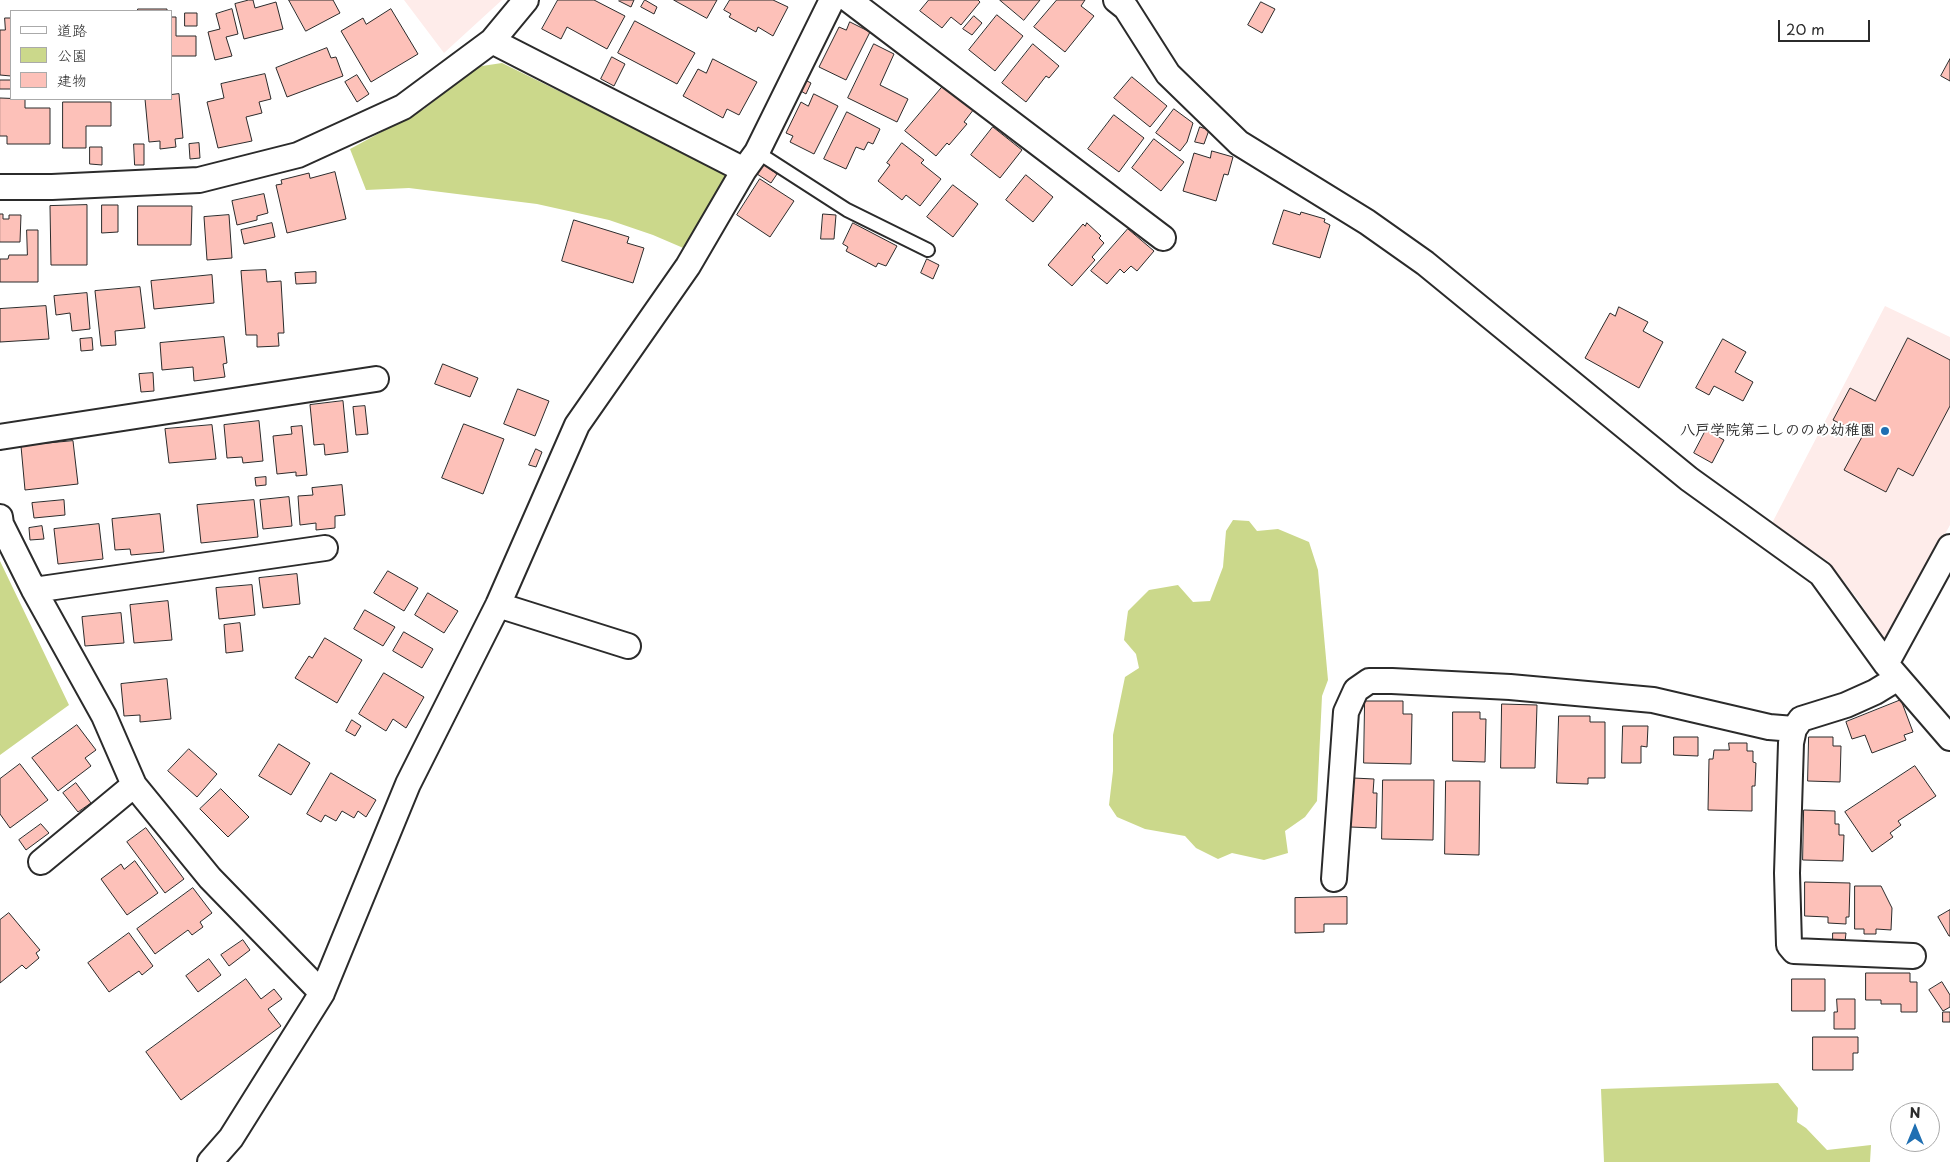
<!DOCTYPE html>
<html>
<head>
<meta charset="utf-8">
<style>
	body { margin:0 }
	#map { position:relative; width:1950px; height:1162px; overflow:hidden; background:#fff; font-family:"Playpen Sans","Klee One",sans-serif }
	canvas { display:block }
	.legend { position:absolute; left:10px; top:10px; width:162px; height:90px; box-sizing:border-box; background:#fff; border:1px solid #aaa; margin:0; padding:6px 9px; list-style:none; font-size:15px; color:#2b2b2b }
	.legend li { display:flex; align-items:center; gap:10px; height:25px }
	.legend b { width:25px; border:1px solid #aaa }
	.north { position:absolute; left:1890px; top:1102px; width:50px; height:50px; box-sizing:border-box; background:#fff; border:1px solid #aaa; border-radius:50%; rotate:0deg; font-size:14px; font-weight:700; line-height:20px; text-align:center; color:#2b2b2b }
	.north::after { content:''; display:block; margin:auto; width:18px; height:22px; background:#1f6fb2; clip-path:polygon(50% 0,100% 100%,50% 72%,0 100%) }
	.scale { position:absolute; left:1778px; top:20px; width:92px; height:22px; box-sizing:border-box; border:2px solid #2b2b2b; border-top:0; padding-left:6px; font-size:15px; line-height:18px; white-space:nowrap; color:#2b2b2b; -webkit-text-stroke:4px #fff; paint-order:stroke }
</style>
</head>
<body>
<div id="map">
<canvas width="1950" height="1162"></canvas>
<ul class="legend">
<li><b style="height:6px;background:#fff"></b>道路</li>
<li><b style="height:14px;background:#cbd88b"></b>公園</li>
<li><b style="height:14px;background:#fdc1b9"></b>建物</li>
</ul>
<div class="north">N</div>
<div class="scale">20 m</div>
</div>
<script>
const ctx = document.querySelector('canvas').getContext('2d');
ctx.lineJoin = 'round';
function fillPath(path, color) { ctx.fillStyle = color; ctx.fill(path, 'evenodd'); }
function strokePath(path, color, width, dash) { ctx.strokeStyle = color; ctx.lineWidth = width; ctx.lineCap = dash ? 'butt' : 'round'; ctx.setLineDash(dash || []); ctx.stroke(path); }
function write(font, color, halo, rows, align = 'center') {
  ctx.font = font + ' "Playpen Sans","Klee One",sans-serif'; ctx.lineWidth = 4; ctx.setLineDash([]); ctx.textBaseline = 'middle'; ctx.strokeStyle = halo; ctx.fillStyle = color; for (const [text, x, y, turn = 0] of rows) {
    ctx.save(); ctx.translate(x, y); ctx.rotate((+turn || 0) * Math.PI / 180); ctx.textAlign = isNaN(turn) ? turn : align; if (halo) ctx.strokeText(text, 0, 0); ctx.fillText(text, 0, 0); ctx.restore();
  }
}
const built = new Path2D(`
	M404,0H502L444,53Z
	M1885,306L1950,337V525L1885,641L1859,601L1828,561L1771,525Z`);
const green = new Path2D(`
	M502,63L731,176L688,250L653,235L609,220L537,204L409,188L366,190L350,149L424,109L472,71L482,66Z
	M1233,520L1249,521L1257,531L1278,529L1309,542L1318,570L1328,680L1322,696L1317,801L1305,817L1285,831L1288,853L1264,860L1232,853L1218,859L1196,848L1185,836L1145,829L1117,817L1109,805L1113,771V735L1125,677L1139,668L1136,654L1124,640L1128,611L1149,590L1178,585L1193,602L1210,601L1223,567L1226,531Z
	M0,561L69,705L0,755Z
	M1778,1083L1798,1108L1797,1122L1806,1128L1827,1150L1871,1145L1870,1162H1604L1601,1089Z`);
const building = new Path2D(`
	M249,0H253L255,8L276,2L283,29L244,39L235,4Z
	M289,0H333L340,13L306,31Z
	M558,0H594L625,16L607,49L567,27L561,39L542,29Z
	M620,0H634L631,7L619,1Z
	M645,0L657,7L654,14L641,7Z
	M674,0H717L707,18Z
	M730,0H773L788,7L773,36L758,27L756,32L729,17L731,14L724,10Z
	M929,0H978L980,2L961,25L951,17L942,28L920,11Z
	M1000,0H1040L1024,20Z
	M1057,0H1085L1081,6L1094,16L1065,52L1034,27Z
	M1261,2L1275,9L1262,33L1248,25Z
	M138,9H167V11H138Z
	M232,9L238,34L226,37L232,56L215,60L208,32L220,29L216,14Z
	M391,9L418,54L371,82L341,31L363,18L366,24Z
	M185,13H197V26H185Z
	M997,15L1023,36L995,71L969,50Z
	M974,16L982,23L972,35L963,29Z
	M171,17H176V36H196V56H171Z
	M5,18H11V76L0,75V30H5Z
	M635,21L695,53L677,84L618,53Z
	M850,22L870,32L846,80L819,67L839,27L846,30Z
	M874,44L894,54L880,85L908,99L897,122L848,98Z
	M1033,44L1059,66L1049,78L1046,76L1026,102L1002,83Z
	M327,48L331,58L336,57L343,76L287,97L276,68Z
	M612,57L625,64L614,86L601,79Z
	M713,59L757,82L739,115L727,109L723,118L683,96L698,69L706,73Z
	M1950,59V81L1941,76Z
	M265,74L271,99L259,102L262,113L246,117L252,141L218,148L207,102L224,98L221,84Z
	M357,75L369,94L357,102L345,82Z
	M1132,77L1167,106L1150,127L1114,98Z
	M0,80H11V89H0Z
	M805,80L811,83L806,94L799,90Z
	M944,85L974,109L964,122L967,124L949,145L947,143L936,156L905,131Z
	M179,94L183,138L175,139L176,147L160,149V141L149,142L145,99H171V95Z
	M814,94L838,106L814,154L790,142L793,136L786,133L801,102L808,106Z
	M0,98L25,99V108H50V144H7V136H0Z
	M63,102H111V126H86V148H63Z
	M1174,109L1193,123L1187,142L1180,151L1156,133Z
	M847,112L880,129L873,144L868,142L864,150L856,147L846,169L824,159Z
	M1114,115L1144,138L1119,172L1088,149Z
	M993,127L1022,150L1000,178L971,155Z
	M1200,127L1209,130L1204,144L1195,142Z
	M1154,139L1184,162L1161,191L1132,168Z
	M199,143L200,158L190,159L189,144Z
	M902,143L924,160L921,163L941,179L920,206L906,195L902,200L878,181L890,165L887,163Z
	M134,144H144V165H135Z
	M90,147H102V165L90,164Z
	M1212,151L1233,157L1228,175L1224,174L1216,201L1183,191L1194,153L1210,158Z
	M763,164L777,174L771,183L757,174Z
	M335,172L346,219L287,233L276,185L282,184L281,180L309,173L310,178Z
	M1026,175L1053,197L1033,222L1006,200Z
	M760,179L794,201L770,237L737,215Z
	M953,185L978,204L953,237L927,217Z
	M264,194L268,213L257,216V220L237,225L232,201Z
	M87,205V265H51L50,206Z
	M102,205H118V232L102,233Z
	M138,206H192L191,245H138Z
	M1284,210L1300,215L1301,212L1325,219L1324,222L1330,225L1320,258L1273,244Z
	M0,214H3V219H9V215H21L20,242H0Z
	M823,214L836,215L834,239H821Z
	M229,215L232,258L207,260L204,217Z
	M574,220L629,237L627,243L644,248L633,283L562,261Z
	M272,223L275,237L244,244L241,230Z
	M853,223L897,246L886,266L878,263L876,267L846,251L848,247L843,244Z
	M1087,223L1101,236L1099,238L1104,243L1092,257L1095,260L1072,286L1048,265L1083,224L1085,226Z
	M1128,229L1154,251L1137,271L1131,266L1124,273L1120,269L1107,284L1091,271Z
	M27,230H38V282H0V259H8L9,255H27Z
	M927,259L939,265L933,279L921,273Z
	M266,270L267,282L281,281L284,333H278L279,346L257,347V335H246L241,271Z
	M316,272V283L296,284L295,273Z
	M212,275L214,303L154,309L151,281Z
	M140,287L145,328L115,331L116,345L101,346L95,291Z
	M87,293L90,329L72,331L70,313L56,315L54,296Z
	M46,306L49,339L0,342V309Z
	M1619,307L1648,322L1643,331L1663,342L1639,388L1585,358L1610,313L1615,316Z
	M224,337L227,363L223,364L225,377L194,381L193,367L162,370L160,343Z
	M92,338L93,350L81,351L80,339Z
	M1908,338L1950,360V406L1913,476L1898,468L1886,492L1844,470L1863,435L1833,420L1850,388L1875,401Z
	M1723,339L1746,352L1735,372L1753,382L1743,401L1714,386L1709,395L1696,388Z
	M443,364L478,378L470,397L435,384Z
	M153,373L154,391L141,392L139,374Z
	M518,389L549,401L535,436L504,424Z
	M343,401L348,452L325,455L324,444L314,445L310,405Z
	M365,406L368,434L356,435L353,407Z
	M259,421L263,461L243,463L242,457L227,458L224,425Z
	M464,424L504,439L483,494L442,478Z
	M212,425L216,459L169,463L165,429Z
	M302,426L307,475L296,476V472L277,474L273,436L292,434L291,427Z
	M1706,430L1724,440L1712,463L1694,453Z
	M73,441L78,484L25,490L21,446Z
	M536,449L542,452L536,467L529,465Z
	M266,477V485L256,486L255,478Z
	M342,485L345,515L335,516V528L316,530V523L300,525L298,496L313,495L312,488Z
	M289,497L292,526L263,529L260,500Z
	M64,500L65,515L34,518L32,503Z
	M254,500L258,537L201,543L197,505Z
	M160,514L164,552L131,555L130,549L115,550L112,519Z
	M99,524L103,559L58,564L54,529Z
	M42,526L44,539L30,540L29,528Z
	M388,571L418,588L404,611L374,593Z
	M297,574L300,604L263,608L259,578Z
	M252,585L255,615L219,619L216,588Z
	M428,593L458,611L444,633L415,615Z
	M168,601L172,640L134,643L130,605Z
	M365,610L395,627L383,646L354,629Z
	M121,613L124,643L85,646L82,617Z
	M240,623L243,651L226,653L224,625Z
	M404,632L433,649L422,668L393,651Z
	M325,638L362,660L337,703L295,678L309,656L312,658Z
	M384,673L424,697L406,728L393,719L386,731L359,714Z
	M167,679L171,719L140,722V715L124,716L121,684Z
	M1901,700L1913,732L1904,735L1906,740L1872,753L1865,735L1852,739L1846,722Z
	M1365,701H1403V714H1412L1411,764L1364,763Z
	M1502,704L1537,705L1535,768H1501Z
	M1453,712H1480V719H1486L1485,762L1453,761Z
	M1559,716H1590V722H1605V778H1588V784L1557,783Z
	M352,720L361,726L355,736L346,731Z
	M77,725L96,750L85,758L91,766L58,791L32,758Z
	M1623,726H1648L1647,747L1641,746V763H1622Z
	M1674,737H1698V756L1674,755Z
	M1809,737H1833V746H1841L1840,782L1808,781Z
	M1729,743H1747V751H1753V762L1756,763L1755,786H1752V811L1708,810L1709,759H1713L1714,750H1729Z
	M279,744L310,763L291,795L259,776Z
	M189,749L217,774L197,797L168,771Z
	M20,764L48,800L10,828L0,814V779Z
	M1915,766L1936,796L1898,821L1901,825L1890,833L1893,837L1872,852L1845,812Z
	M331,773L376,800L366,817L358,811L354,818L342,811L336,821L325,815L321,822L307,814Z
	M1353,778L1374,779L1373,793H1377L1376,828L1350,827Z
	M1383,780H1434L1433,840L1382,839Z
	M1446,781H1480L1479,855L1445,854Z
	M76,783L91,803L78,812L63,793Z
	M221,789L249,817L228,837L200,809Z
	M1804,810L1835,811V824H1839V835H1844L1843,861L1803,860Z
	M41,824L49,833L26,850L19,840Z
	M146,828L184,879L165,893L127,842Z
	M135,861L158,893L127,915L101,879L121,864L124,869Z
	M1805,882L1850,883L1849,917H1846V924L1828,923V917L1805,916Z
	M1855,886H1881L1892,908L1891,930L1876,929V934H1864V929H1855Z
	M193,888L212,913L200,922L203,927L192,935L188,930L155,954L137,929Z
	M1347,897V924H1324V932L1295,933V898Z
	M1950,910V936H1949L1938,917Z
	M9,913L40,950L36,953L39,958L26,969L22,965L0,983V920Z
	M129,933L153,966L142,975L139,971L109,992L88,963Z
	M1833,933H1846L1845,942L1833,941Z
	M243,940L250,950L229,966L221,955Z
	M209,959L221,975L198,992L186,976Z
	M1866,973H1910V982H1917V1012H1901V1004H1881V1000H1866Z
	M246,979L261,999L274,989L282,999L268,1009L281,1026L181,1100L146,1052Z
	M1792,979H1825V1011H1792Z
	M1942,982L1950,995V1007L1943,1011L1929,990Z
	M1837,999H1855V1029H1834V1012H1837Z
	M1943,1012H1950V1022H1943Z
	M1813,1037H1858V1053H1853V1070H1813Z`);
const lane = new Path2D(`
	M757,152L847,210L928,250`);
const street = new Path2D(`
	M849,0L1163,238
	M1116,0L1126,8L1168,74L1239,143L1367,222L1425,263L1689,479L1821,574L1886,664L1950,738
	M492,41L744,170
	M0,187H52L199,180L298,155L403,107L492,41L526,0
	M0,437L376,379
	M0,517L1,524L34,590L104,716L134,785L210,878L322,993
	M34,590L325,548
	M498,605L628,646
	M1886,664L1950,547
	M1898,678L1875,692L1846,705L1801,719L1794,729L1791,743L1787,873L1789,945L1794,951L1913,956
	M41,862L134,785
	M1334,879L1346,712L1356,690L1369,681H1392L1510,687L1653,700L1769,727L1794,729
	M210,1162L231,1138L322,993L408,784L498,605L577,425L688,266L744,170L757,152L832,0`);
const markers = [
	[1885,431,5,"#1f6fb2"]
];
const poiNames = [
	["八戸学院第二しののめ幼稚園",1875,431]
];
fillPath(built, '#feecea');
fillPath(green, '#cbd88b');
fillPath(building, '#fdc1b9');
strokePath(building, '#2b2b2b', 1);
strokePath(lane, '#2b2b2b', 16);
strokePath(street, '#2b2b2b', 28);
strokePath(lane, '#fff', 12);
strokePath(street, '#fff', 24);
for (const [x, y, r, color] of markers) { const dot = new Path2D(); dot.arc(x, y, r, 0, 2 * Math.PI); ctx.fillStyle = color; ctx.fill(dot); strokePath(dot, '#fff', 2); }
write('bold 15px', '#2b2b2b', '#fff', poiNames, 'right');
</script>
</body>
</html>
